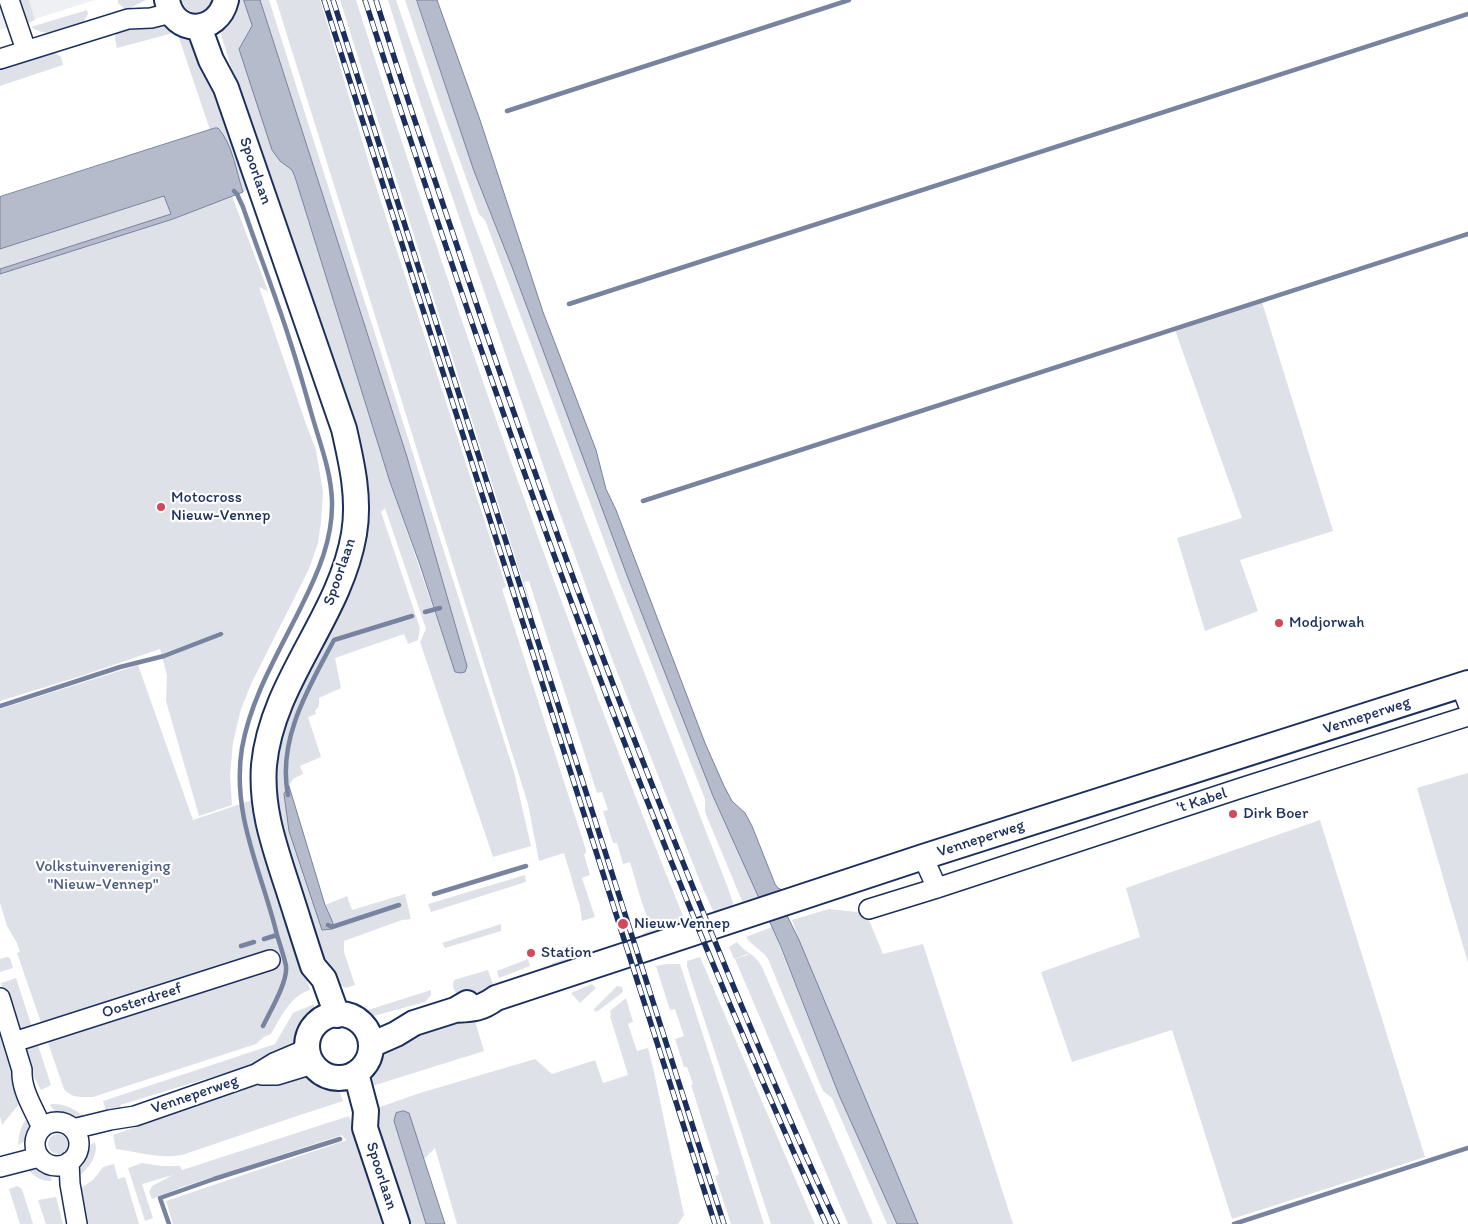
<!DOCTYPE html>
<html>
<head>
<meta charset="utf-8">
<style>
	body { margin:0 }
	canvas { display:block; background:#fff }
</style>
</head>
<body>
<canvas width="1468" height="1224"></canvas>
<script>
const ctx = document.querySelector('canvas').getContext('2d');
ctx.lineJoin = 'round';
function fillPath(path, color) { ctx.fillStyle = color; ctx.fill(path, 'evenodd'); }
function strokePath(path, color, width, dash) { ctx.strokeStyle = color; ctx.lineWidth = width; ctx.lineCap = dash ? 'butt' : 'round'; ctx.setLineDash(dash || []); ctx.stroke(path); }
function write(font, color, halo, rows, align = 'center') {
  ctx.font = font + ' Itim,sans-serif'; ctx.lineWidth = 4.5; ctx.setLineDash([]); ctx.textBaseline = 'middle'; ctx.strokeStyle = halo; ctx.fillStyle = color; for (const [text, x, y, turn = 0] of rows) {
    ctx.save(); ctx.translate(x, y); ctx.rotate((+turn || 0) * Math.PI / 180); ctx.textAlign = isNaN(turn) ? turn : align; if (halo) ctx.strokeText(text, 0, 0); ctx.fillText(text, 0, 0); ctx.restore();
  }
}
const built = new Path2D(`
	M0,0H95L0,30Z`);
const green = new Path2D(`
	M17,0H29L35,20L28,23L22,15Z
	M118,0H146L126,10L118,3Z
	M181,0H215C205,17 190,19 181,0Z
	M235,0H244L252,26L280,161L292,170L295,177L390,482L455,672L467,666L407,457L260,0H269L514,772L531,846L493,857L420,642L426,629L385,508L381,512L420,628L418,640L408,644L404,634L335,658L341,688L319,698V706L315,711L316,714L308,717L321,757L300,766L303,774L293,779L289,786V831L333,923L325,905L347,896L352,910L405,894L411,919L402,920L344,941V952L355,985L346,988L331,981L278,834L273,754L364,505L221,34L232,13Z
	M276,0H320L374,180L506,587L502,589L586,850V853L584,854L590,875L582,878L595,917L582,921L580,907L564,853L539,861L528,804Z
	M340,0H356C456,313 564,623 688,928L645,941L642,934L652,930L642,903L630,862L623,864L617,843H613L603,811L608,810L602,792L597,793L529,581L524,582L533,611H532Z
	M388,0H396L471,216L585,520L728,888L733,903L731,910L717,919L703,889L612,659L550,486L416,90Z
	M405,0H417L474,171L512,267L713,796L761,902L746,910L742,901L705,812V799L619,581L485,220L479,214L442,111Z
	M87,10L88,14L83,23C63,30 50,39 31,27Z
	M155,22L170,23L201,45L249,188L243,192L231,152L221,131L215,128L210,130L177,32L117,48L115,39L116,31Z
	M53,51L61,57L63,65L0,86V67Z
	M165,196L171,215L0,269V249Z
	M232,196L268,291L259,287L306,424L316,450L323,492L321,522L318,543L309,569L252,682L241,709L233,742L230,776L232,805L199,816L166,701L167,675L160,649L78,677L0,701V274L173,219Z
	M1262,302L1333,531L1240,560L1258,611L1205,631L1177,538L1242,518L1175,330Z
	M138,665L193,820L255,799L273,872L310,990C290,996 281,1017 271,1034L264,1037L256,1044L93,1097C80,1097 73,1099 64,1089L17,953L20,952L17,943L7,926L0,903V709Z
	M1468,773V963L1417,788Z
	M1320,820L1425,1157L1232,1219L1172,1030L1072,1062L1041,972L1140,937L1126,888Z
	M525,875L526,882L431,912L428,904Z
	M829,909L866,913L883,954L923,944L1013,1224H912L838,1051L792,920Z
	M501,924V931L445,948L442,943Z
	M772,927L839,1095L897,1224H887L832,1098L823,1091L768,959C762,950 752,946 746,937Z
	M737,942C746,954 755,953 762,967L873,1224H848L735,959L750,954H747L734,959L729,947Z
	M571,944L574,952L551,958L550,953Z
	M606,947L607,954L579,962L551,965L552,963Z
	M7,957L10,958L13,968L0,972V959Z
	M700,957L810,1213L815,1224H771L690,976L687,966V961Z
	M528,959L530,966L499,978L497,971Z
	M667,964H680L764,1224H731L715,1176L719,1174L691,1085L693,1084L687,1067H684L675,1039L684,1036L675,1009L670,1010L656,966Z
	M488,970L494,987L465,999C456,995 451,990 454,980Z
	M16,978L51,1085L41,1090L32,1073L1,983Z
	M592,984L596,988L580,1003L571,993Z
	M617,986L622,987L623,992L598,1011L595,1012L594,1009Z
	M431,990V995L425,1002L366,1018L365,1011Z
	M626,998L633,1022L628,1024L637,1051L648,1048L654,1072L684,1215L678,1224H457L435,1148L424,1159L409,1114L394,1121L426,1224H405L371,1110L420,1093L535,1059L552,1074L595,1060L603,1083L628,1075L610,1016L611,1015L610,1011Z
	M314,1004L313,1021L296,1047L261,1062L120,1105L123,1110L107,1114L103,1101L275,1044L293,1013Z
	M473,1014L484,1051L366,1088C366,1072 373,1058 385,1046Z
	M0,1026L24,1098L2,1125L0,1117Z
	M299,1074C311,1075 326,1079 335,1087C340,1090 341,1096 343,1101L294,1117L182,1155C160,1159 138,1152 116,1149L113,1135L237,1091Z
	M51,1104C66,1103 78,1111 89,1120C72,1122 60,1120 50,1105Z
	M31,1115L34,1130L27,1140L18,1145C19,1133 21,1122 31,1115Z
	M349,1116L390,1224H173L166,1201L347,1140L344,1138L342,1135L182,1187L152,1199L149,1192L152,1186L173,1175L142,1184L153,1218L145,1221L128,1168L142,1163L162,1166H180L182,1170Z
	M48 1144a10 10 0 1 1 20 0a10 10 0 1 1-20 0Z
	M95,1142C99,1155 89,1168 79,1176L76,1166L87,1147Z
	M114,1164L118,1179L125,1177L139,1224H81L76,1196L83,1194L81,1188L93,1180L103,1167Z
	M39,1165C47,1168 50,1173 52,1181C40,1182 33,1175 25,1167Z
	M17,1186L22,1189L33,1224H20L9,1189Z
	M56,1197L63,1224H46L38,1200Z`);
const water = new Path2D(`
	M244,0H260L407,457L467,666L465,672L461,673L455,672L420,565L390,482L295,177L292,170L280,161L272,150L239,49L252,26Z
	M417,0H437L480,120L543,312L596,450L606,489L616,510L705,743L724,786L732,801L745,813L752,826L775,884L778,888L782,890L779,893L780,901L799,940L918,1224H897L839,1095L781,947L713,796L628,578L512,267L474,171Z
	M215,128H218C233,145 236,171 243,192L173,219L0,274V269L171,214L164,196L0,249V197Z
	M289,786L325,905L333,923L332,929L322,930L289,831L284,794Z
	M404,1111L409,1113L445,1224H426L394,1121L396,1113Z`);
const stream = new Path2D(`
	M507,111L849,0
	M234,191L237,194L243,207C258,251 275,294 289,338C297,362 304,387 311,412C319,441 331,470 332,501C333,539 318,573 301,607C279,652 251,697 242,748C231,815 262,872 277,935
	M569,304L1468,14
	M643,501L1468,234
	M425,612L440,608
	M0,706L120,667L164,656L221,634
	M288,795C277,739 309,687 334,640L412,616
	M434,894L526,866
	M328,925L332,927L399,905
	M241,946L254,942
	M263,1026C270,1011 288,982 286,966C284,956 280,945 277,935L264,939
	M169,1224L160,1198L214,1179L340,1139
	M1234,1224L1468,1148`);
const minor = new Path2D(`
	M9,0L26,50
	M0,59L128,19L151,18L171,13
	M1461,686L1468,704
	M923,857L937,888
	M869,909L937,888L1241,788L1468,716
	M0,998L22,1070C21,1091 34,1109 42,1128
	M14,1042L270,960
	M262,1075H277L313,1064
	M35 1144a22 22 0 1 1 44 0a22 22 0 1 1-44 0Z
	M73,1129L110,1120L135,1116L256,1074L274,1063L307,1049
	M69,1162L70,1184L77,1224
	M0,1167L39,1157`);
const major = new Path2D(`
	M167,0C173,36 218,35 226,0
	M199,27L211,60L226,88L344,429C352,464 360,499 354,534C340,617 272,681 264,765C261,805 272,839 284,876C294,906 303,936 313,966L324,979L337,1015
	M455,1010C473,1009 481,1009 496,998L923,857L1468,683
	M307 1046a32 32 0 1 1 64 0a32 32 0 1 1-64 0Z
	M371,1045L396,1034L414,1023L455,1010L467,1003
	M356,1073L366,1111L365,1128L397,1224`);
const rail = new Path2D(`
	M324,0L715,1224
	M333,0L724,1224
	M365,0C498,415 645,827 826,1224
	M376,0C400,78 426,154 452,231C519,433 591,633 670,830C723,963 777,1095 837,1224`);
const markers = [
	[161,507,5,"#d1495b"],
	[1279,623,5,"#d1495b"],
	[1233,814,5,"#d1495b"],
	[623,924,6,"#d1495b"],
	[531,953,5,"#d1495b"]
];
const streetNames = [
	["Spoorlaan",255,171,71],
	["Spoorlaan",340,572,-71],
	["Venneperweg",1367,716,-18],
	["'t Kabel",1202,801,-18],
	["Venneperweg",981,839,-18],
	["Oosterdreef",142,1001,-18],
	["Venneperweg",195,1095,-19],
	["Spoorlaan",381,1176,72]
];
const poiNames = [
	["Motocross",171,498],
	["Nieuw-Vennep",171,516],
	["Modjorwah",1289,623],
	["Dirk Boer",1243,814],
	["Nieuw Vennep",634,924],
	["Station",541,953]
];
const parkNames = [
	["Volkstuinvereniging",103,867],
	["\"Nieuw-Vennep\"",103,885]
];
fillPath(built, '#eff0f4');
fillPath(green, '#dee1e7');
fillPath(water, '#b5bbca');
strokePath(water, '#77839f', 1);
strokePath(stream, '#77839f', 4.5);
strokePath(minor, '#1b2f5e', 22);
strokePath(major, '#1b2f5e', 28);
strokePath(minor, '#fff', 19);
strokePath(major, '#fff', 24);
strokePath(rail, '#1b2f5e', 5.5);
strokePath(rail, '#fff', 4, [11]);
for (const [x, y, r, color] of markers) { const dot = new Path2D(); dot.arc(x, y, r, 0, 2 * Math.PI); ctx.fillStyle = color; ctx.fill(dot); strokePath(dot, '#fff', 2); }
write('16px', '#1b2f5e', '#fff', streetNames);
write('16px', '#1b2f5e', '#fff', poiNames, 'left');
write('16px', '#4c5c80', '#fff', parkNames);
</script>
</body>
</html>
